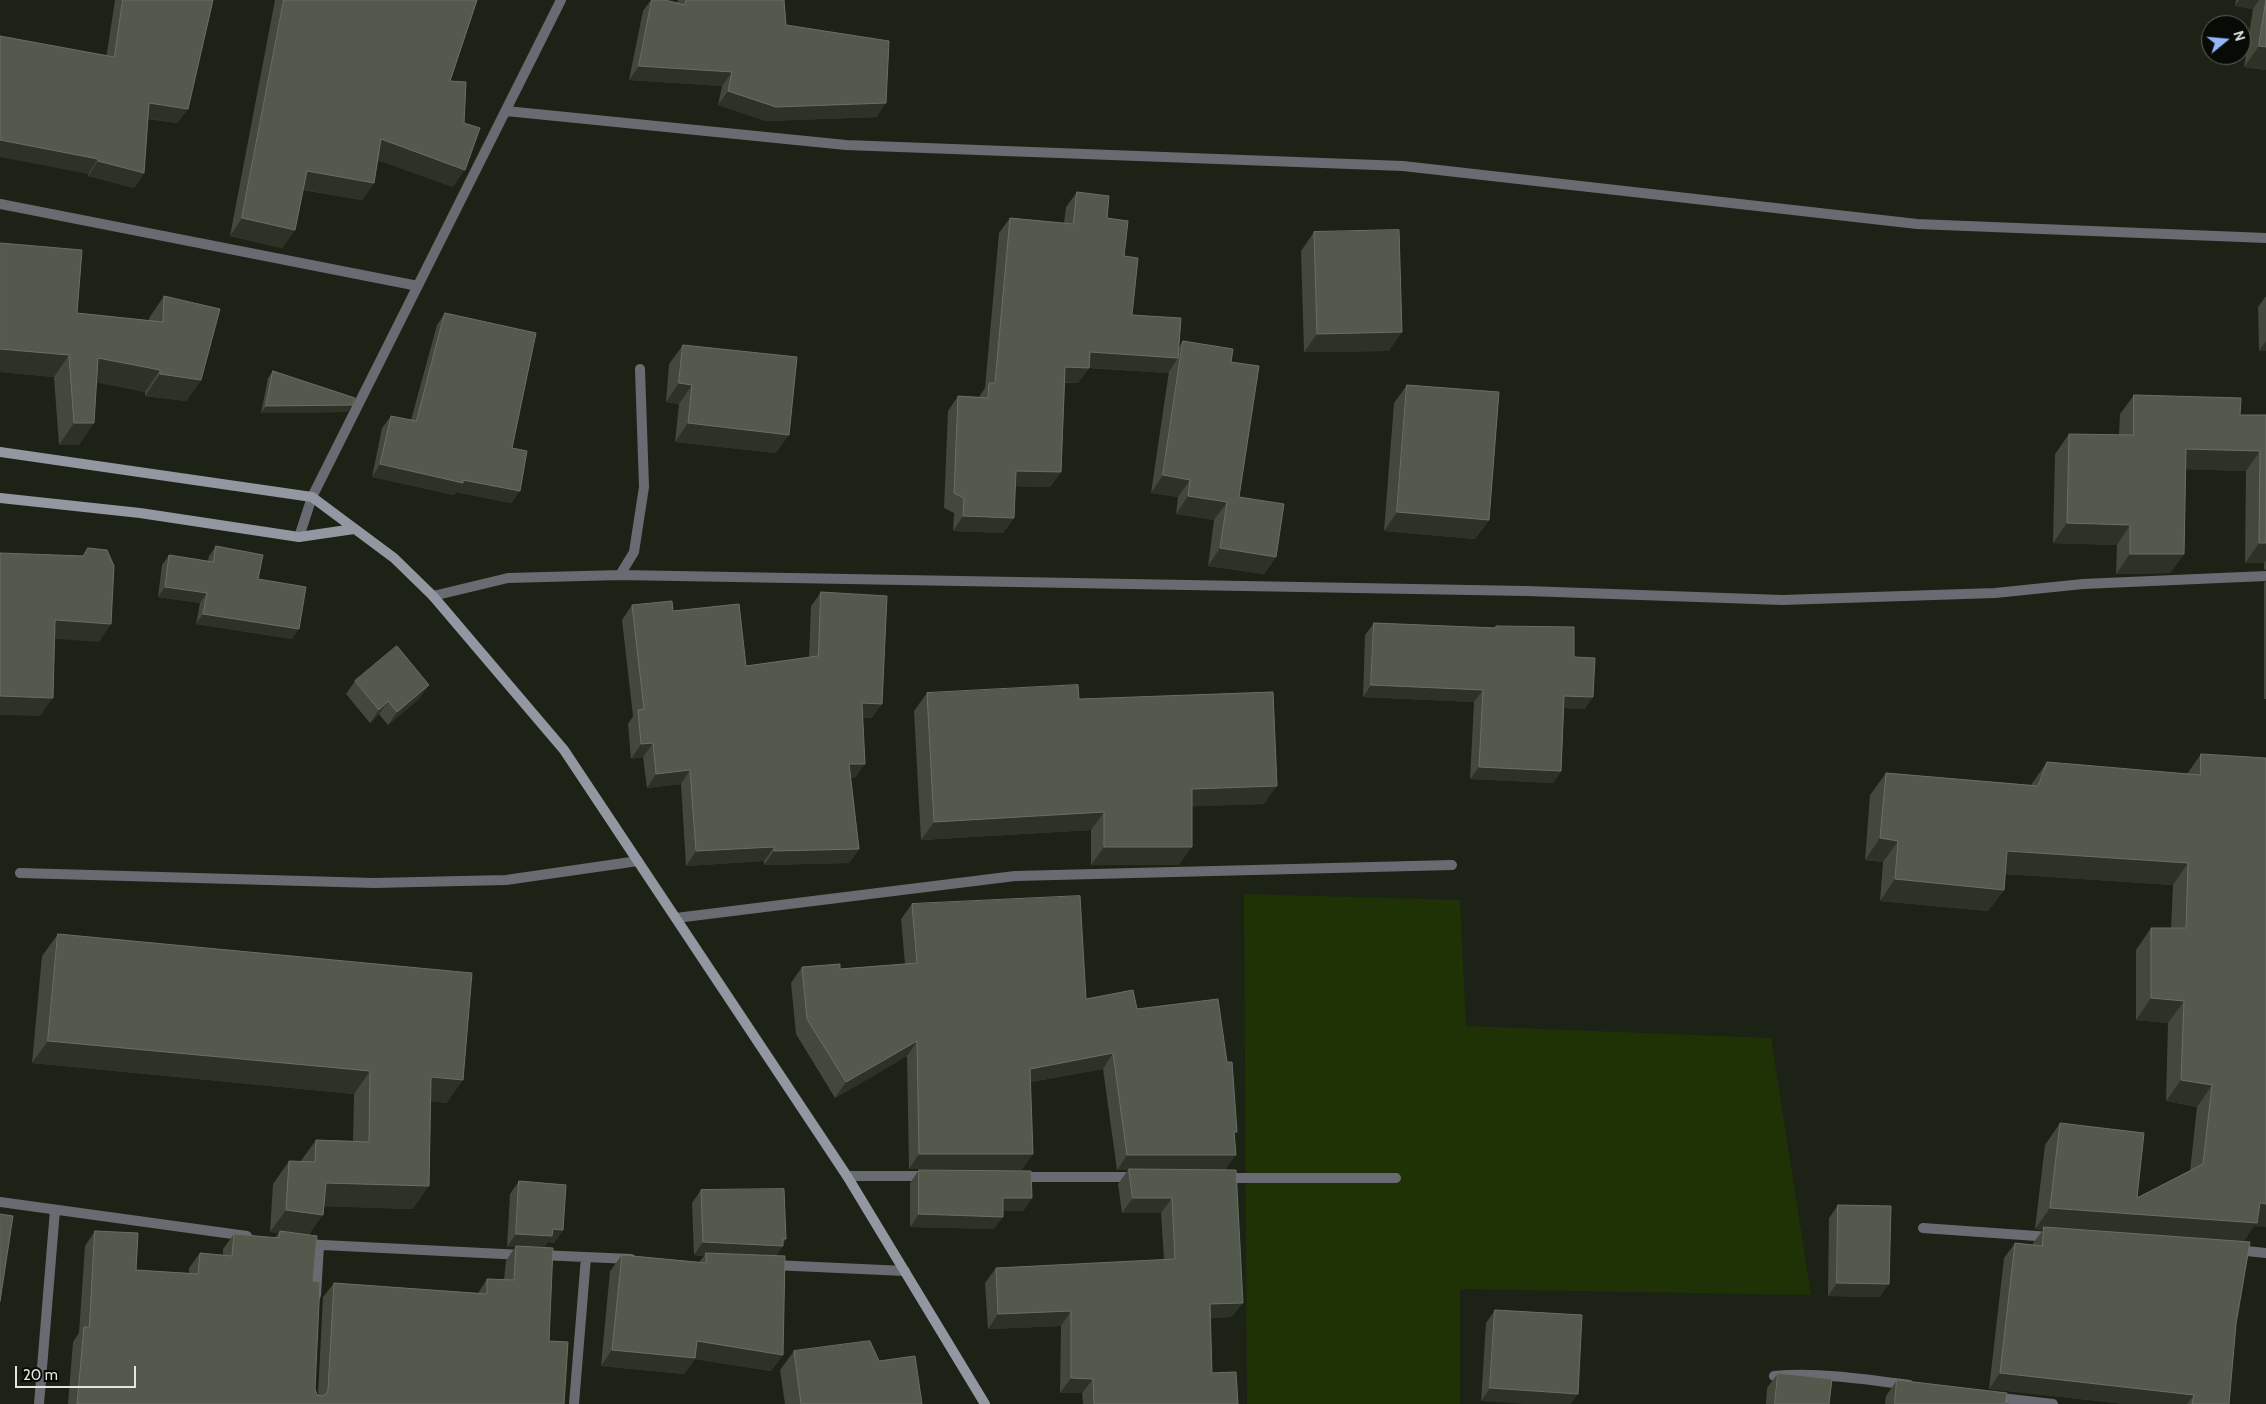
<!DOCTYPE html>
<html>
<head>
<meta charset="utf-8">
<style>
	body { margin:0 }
	#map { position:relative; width:2266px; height:1404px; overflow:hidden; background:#1c2216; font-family:Cabin,sans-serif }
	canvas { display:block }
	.north { position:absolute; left:2201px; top:15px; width:50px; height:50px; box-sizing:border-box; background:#080a06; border:1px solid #5f625c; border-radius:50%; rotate:73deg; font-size:14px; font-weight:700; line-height:20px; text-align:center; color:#e2e6de }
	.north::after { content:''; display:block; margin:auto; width:18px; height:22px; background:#93b7fd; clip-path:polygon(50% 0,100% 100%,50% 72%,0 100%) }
	.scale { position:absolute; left:15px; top:1366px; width:121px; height:22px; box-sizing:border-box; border:2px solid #e2e6de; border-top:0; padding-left:6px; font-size:15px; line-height:18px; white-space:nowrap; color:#e2e6de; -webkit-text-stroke:4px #080a06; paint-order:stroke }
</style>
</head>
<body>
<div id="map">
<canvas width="2266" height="1404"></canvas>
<div class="north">N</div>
<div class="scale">20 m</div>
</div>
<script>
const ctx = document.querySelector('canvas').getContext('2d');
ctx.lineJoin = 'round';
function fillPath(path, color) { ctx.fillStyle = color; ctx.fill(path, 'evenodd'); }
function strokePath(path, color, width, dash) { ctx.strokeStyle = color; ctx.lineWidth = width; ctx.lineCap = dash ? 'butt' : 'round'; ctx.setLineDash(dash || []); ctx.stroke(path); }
const green = new Path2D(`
	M1244,894L1460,900L1466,1026L1771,1038L1811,1295L1460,1289V1404H1247Z`);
const service = new Path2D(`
	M20,873L374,883L506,880L638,861`);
const minor = new Path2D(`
	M506,111L846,145L1403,166L1917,224L2266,238
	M0,204L418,286
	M299,537L312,497L561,0
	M620,575L634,552L644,487L640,369
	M433,596L508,578L620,575L1527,591L1782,600L1995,593L2083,584L2266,576
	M676,918L1015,876L1452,865
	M847,1176H929
	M1018,1177H1136
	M1223,1178H1396
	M0,1202L247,1236
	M1923,1228L2051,1237
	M303,1244L523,1255
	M2237,1250L2266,1253
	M540,1255L631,1259
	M773,1265L905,1271
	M316,1295L319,1246
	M1774,1376C1818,1372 1865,1379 1909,1385
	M1992,1397L2053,1404
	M39,1404L55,1210
	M574,1404L586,1257`);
const secondary = new Path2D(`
	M0,452L312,497L394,558L433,596L564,750L847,1176L985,1404
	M0,498L140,513L299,537L354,529`);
const wall = new Path2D(`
	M115,0H213L188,109L177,123L148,119L144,173L134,188L88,176Z
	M275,0H477L450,81L453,187L378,160L374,183L362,200L303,190L295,230L282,248L230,236Z
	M651,0H665L677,3L678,0H784L786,25L877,117L766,121L718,105L722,86L629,80L643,11Z
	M2236,0H2266V70L2244,67L2253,9L2235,6Z
	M1077,192L1107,218L1124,256L1132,315L1179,347L1183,341L1231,362L1239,497L1276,557L1264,574L1208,566L1214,520L1176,514L1178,497L1151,493L1169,371L1168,373L1089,368L1078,383H1065L1061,472L1050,487L1015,486L1014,518L1003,533L953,531L954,513L944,508L948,411L958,396L979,397L985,388L999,233L1010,218L1064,223L1066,207Z
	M1314,232L1389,351L1304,352L1301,251Z
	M0,243L77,313L149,321V318L164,296L201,380L186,401L145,396V392L97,382L79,445H59L54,377L0,372Z
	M2266,296V351H2259L2258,307Z
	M445,313L512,448L520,491L511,503L456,492L454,495L372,477L382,428L391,416L411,420L437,325Z
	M683,345L776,453L675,442L679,404L666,402L669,364Z
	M273,371L352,405L347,412L261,413L268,378Z
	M1407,385L1489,520L1475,539L1384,531L1394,403Z
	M2134,395L2240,415H2266V570L2264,569V563H2245L2246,471L2185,469L2184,554L2170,573L2116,574L2117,545L2053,543L2055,454L2069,434L2119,435L2120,414Z
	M216,546L258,579L292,639L196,624L200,603L158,597L162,565L169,555L208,561L209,556Z
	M2266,580V699H2264V583Z
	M821,592L872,718H863L855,778H851L859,849L849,863L764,865V861L686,866L681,784L647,788L643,757L631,759L628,724L633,716L622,620L632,605L673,611L746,666L809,657L811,606Z
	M1374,623L1494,628L1496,626L1574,657L1585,709L1564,708L1561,771L1553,783L1470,779L1474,702L1363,697L1365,635Z
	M355,681L420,698L388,725L379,714L370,723L346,694Z
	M927,693L1079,699L1264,804L1192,806L1179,865H1091V830L921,840L914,711Z
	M2201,754L2254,1226L2243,1242L2229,1404H2125L1989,1389L2004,1258L2015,1243L2033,1245V1243L2043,1230L2035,1229L2045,1145L2060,1123L2137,1198L2190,1171L2197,1107L2166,1101L2168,1023L2136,1020V950L2151,928H2171L2173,885L2005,874L2004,890L1988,911L1880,901L1883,862L1865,860L1870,795L1886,773L2031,785L2047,762L2187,774Z
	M912,904L1086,999L1137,1009L1235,1135L1226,1169L1232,1317L1210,1318L1212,1373L1238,1404H1083L1082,1393H1060L1061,1326L988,1329L985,1283L996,1268L1164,1260L1161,1213H1122L1118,1184L1128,1170H1117L1103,1069L1031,1082L1022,1170L909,1169L907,1056L835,1098L796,1034L791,983L802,967L840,969L905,964L901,919Z
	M58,934L447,1103L430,1101L413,1209L324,1206L309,1235L313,1281L315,1389L317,1395H318L323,1297L334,1283L478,1293L487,1279L504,1280L506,1261L515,1247H507L510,1194L519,1181L563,1230L554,1243L548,1242L544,1247L549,1341L564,1404H68L73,1342L79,1333L85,1246L95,1231L136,1270L189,1273V1268L200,1253L223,1255V1249L234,1234L275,1238L278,1233L270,1232L273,1184L289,1161L300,1162L316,1140L353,1141L354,1094L32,1063L42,956Z
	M919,1170L1032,1198L1023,1211H1003L994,1229L910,1227V1183Z
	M701,1190L786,1239L776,1256L783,1355L771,1371L695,1359L684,1374L601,1366L610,1271L622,1255L699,1262L704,1256L694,1255L692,1203Z
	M1838,1205L1880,1297L1828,1296L1829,1218Z
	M1495,1310L1582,1315L1481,1401L1486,1323Z
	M794,1351L879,1361L922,1404H785L780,1370Z
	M1778,1373L1829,1404H1766L1767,1388Z
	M1897,1380L2005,1404H1885L1886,1396Z`);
const shadedWall = new Path2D(`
	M2239,0H2259L2253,9L2235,6Z
	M2259,46L2266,47V70L2244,67Z
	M639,66L732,72L722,86L629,80Z
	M728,91L886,103L877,117L766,121L718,105Z
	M149,103L188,109L177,123L139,117Z
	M381,139L465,170L453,187L368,157Z
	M0,140L98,159L88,174L0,157Z
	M98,161L144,173L134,188L88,176Z
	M307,171L374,183L362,200L295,188Z
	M242,218L295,230L282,248L230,236Z
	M1402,332L1389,351L1304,352L1317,334Z
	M2266,341V351H2259Z
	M0,349L69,355L54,377L0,372Z
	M1090,352L1178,358L1168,373L1079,367Z
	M98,358L160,370L145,392L83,380Z
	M1065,367L1089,368L1078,383L1055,382Z
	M160,374L201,380L186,401L145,396Z
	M679,383L692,385L679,404L666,402Z
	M352,405L347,412L261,413L266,406Z
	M74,423H94L79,445H59Z
	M688,423L789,435L776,453L675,442Z
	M2186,449L2260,451L2246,471L2172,469Z
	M380,464L520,491L511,503L456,492L454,495L372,477Z
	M1016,471L1061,472L1050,487L1005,486Z
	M1163,475L1190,480L1178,497L1151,493Z
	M1188,496L1227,502L1214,520L1176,514Z
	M1397,512L1489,520L1475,539L1384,531Z
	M963,516L1014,518L1003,533L953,531Z
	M2067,523L2130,525L2117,545L2053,543Z
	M2259,543H2266V560L2264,563H2245Z
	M1220,548L1276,557L1264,574L1208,566Z
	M2130,554H2184L2170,573L2116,574Z
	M165,587L207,593L200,603L158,597Z
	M203,614L299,629L292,639L196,624Z
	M55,620L111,624L99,642L43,638Z
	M429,685L420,698L388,725L397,712Z
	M1371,685L1483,690L1474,702L1363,697Z
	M0,696L53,698L40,716L0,715Z
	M1564,696L1593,697L1585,709L1556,708Z
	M388,701L379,714L370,723L379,710Z
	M862,703L882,704L872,718L852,717Z
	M653,743L643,757L631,759L641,744Z
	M849,764H865L855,778L840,779Z
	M1479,767L1561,771L1553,783L1470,779Z
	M690,770L681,784L647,788L656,774Z
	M1277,786L1264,804L1179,807L1192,789Z
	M1104,812L1091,830L921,840L934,822Z
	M1880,838L1898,841L1883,862L1865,860Z
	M774,847L764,861L686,866L696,851Z
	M1104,847H1192L1179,865H1091Z
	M859,849L849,863L764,865L774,851Z
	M2007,851L2188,863L2173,885L1992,873Z
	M1895,879L2004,890L1988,911L1880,901Z
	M2151,998L2184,1001L2168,1023L2136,1020Z
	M48,1041L370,1071L354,1094L32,1063Z
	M917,1041L907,1056L835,1098L846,1082Z
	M1113,1053L1103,1069L1020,1084L1030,1069Z
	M431,1077L463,1080L447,1103L415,1100Z
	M2181,1080L2212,1085L2197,1107L2166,1101Z
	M919,1154H1033L1022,1170L909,1169Z
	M1127,1155H1236L1225,1170H1117Z
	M326,1183L429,1186L413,1209L310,1206Z
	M1003,1198H1032L1023,1211H994Z
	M1133,1198H1172L1161,1213H1122Z
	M2260,1203L2266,1204V1227L2254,1226L2242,1244L2044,1227L2043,1230L2035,1229L2050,1208Z
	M286,1210L323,1215L307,1237L280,1231L278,1233L270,1232Z
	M919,1214L1003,1217L994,1229L910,1227Z
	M553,1229L563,1230L554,1243L548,1242L543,1249L516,1246L515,1247H507L516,1234Z
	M786,1239L781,1246H783L774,1259L706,1253L704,1256L694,1255L703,1242Z
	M1837,1283L1889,1284L1880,1297L1828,1296Z
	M1243,1303L1232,1317L1200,1319L1210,1304Z
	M1071,1311L1061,1326L988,1329L998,1314Z
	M697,1341L783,1355L771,1371L695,1359L684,1374L601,1366L612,1350Z
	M2000,1373L2194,1395L2187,1404H2125L1989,1389Z
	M1071,1378L1093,1379L1082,1393H1060Z
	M1490,1388L1578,1394L1571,1404H1523L1481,1401Z`);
const building = new Path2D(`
	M123,0H213L188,109L149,103L144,173L98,161V159L0,140V36L114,57Z
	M284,0H477L450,81L466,82L464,123L480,128L465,170L381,139L374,183L307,171L295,230L242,218Z
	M652,0H665L685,5L686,0H784L786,25L889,41L886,103L776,107L728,91L732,72L639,66Z
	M2266,0V47L2259,46Z
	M1077,192L1109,196L1107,218L1128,221L1124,256L1138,258L1132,315L1181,318L1178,358L1090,352L1089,368L1065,367L1061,472L1016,471L1014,518L963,516L964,498L954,493L958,396L988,398L989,383H995L1010,218L1073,224Z
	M1399,230L1402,332L1317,334L1314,232Z
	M0,243L82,250L77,313L163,322L164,296L220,309L201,380L160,374V370L98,358L94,423H74L69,355L0,349Z
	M445,313L536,333L512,448L527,451L520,491L463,480V483L380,464L391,416L416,421Z
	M1183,341L1233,349L1231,362L1259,366L1239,497L1284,504L1276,557L1220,548L1227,502L1188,496L1190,480L1163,475Z
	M683,345L797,357L789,435L688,423L692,385L679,383Z
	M273,371L355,398L352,405L266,406Z
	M1407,385L1499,392L1489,520L1397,512Z
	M2134,395L2241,398L2240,415H2266V543H2259L2260,451L2186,449L2184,554H2130V525L2067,523L2069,434L2133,435Z
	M216,546L263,555L258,579L306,587L299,629L203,614L207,593L165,587L169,555L213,562Z
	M88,548L107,550L114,566L111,624L55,620L53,698L0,696V553L83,556Z
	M821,592L887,596L882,704L862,703L865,764H849L859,849L774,851V847L696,851L690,770L656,774L653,743L641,744L638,710L644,709L632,605L672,601L673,611L739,604L746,666L818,656Z
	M1374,623L1496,628V626L1574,627V657L1595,658L1593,697L1564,696L1561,771L1479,767L1483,690L1371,685Z
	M397,646L429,685L397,712L388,701L379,710L355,681Z
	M1078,685L1079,699L1273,692L1277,786L1192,789V847H1104V812L934,822L927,693Z
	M2201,754L2266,758V1204L2260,1203L2257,1223L2050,1208L2060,1123L2144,1133L2137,1198L2203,1164L2212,1085L2181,1080L2184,1001L2151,998V928H2186L2188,863L2007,851L2004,890L1895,879L1898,841L1880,838L1886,773L2038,786L2047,762L2200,775Z
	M1080,896L1086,999L1133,990L1137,1009L1218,999L1227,1062H1232L1237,1132H1234L1236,1155H1127L1113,1053L1030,1069L1033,1154H919L917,1041L846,1082L807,1019L802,967L840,964V969L917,963L912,904Z
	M58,934L472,973L463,1080L431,1077L429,1186L326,1183L323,1215L286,1210L289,1161L315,1162L316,1140L369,1142L370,1071L48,1041Z
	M1129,1169L1236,1170L1243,1303L1210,1304L1212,1373L1236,1372L1238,1404H1094L1093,1379L1071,1378V1311L998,1314L996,1268L1175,1259L1172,1198H1133Z
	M919,1170L1031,1171L1032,1198H1003V1217L919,1214Z
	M519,1181L566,1185L563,1230L553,1229L552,1236L516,1234Z
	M784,1189L786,1239H783V1246L703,1242L701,1190Z
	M1838,1205L1891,1206L1889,1284L1837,1283Z
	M0,1214L13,1216L0,1301Z
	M2044,1227L2250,1242L2236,1324L2229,1404H2192L2194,1395L2000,1373L2015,1243L2042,1246Z
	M95,1231L138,1233L136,1270L198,1274L200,1253L232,1256L234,1234L279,1238L280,1231L317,1236L313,1281L320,1282L315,1389L317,1395L322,1396L327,1393L328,1390L334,1283L487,1294V1279L514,1280L516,1246L553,1248L549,1341L568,1342L564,1404H77L84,1327H89Z
	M706,1253L785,1256L783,1355L697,1341L695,1358L612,1350L622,1255L706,1263Z
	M1495,1310L1582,1315L1578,1394L1490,1388Z
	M870,1341L879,1361L915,1356L922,1404H801L794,1351Z
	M1778,1373L1832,1379L1829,1404H1775Z
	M1897,1380L2007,1393L2005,1404H1895Z`);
fillPath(green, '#1f3205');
strokePath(service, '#686c72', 10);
strokePath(minor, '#686c72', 10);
strokePath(secondary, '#9297a1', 10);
fillPath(wall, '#42483b');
fillPath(shadedWall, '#2c3225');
fillPath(building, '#53594d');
strokePath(building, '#6a6f64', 1);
</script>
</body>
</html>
